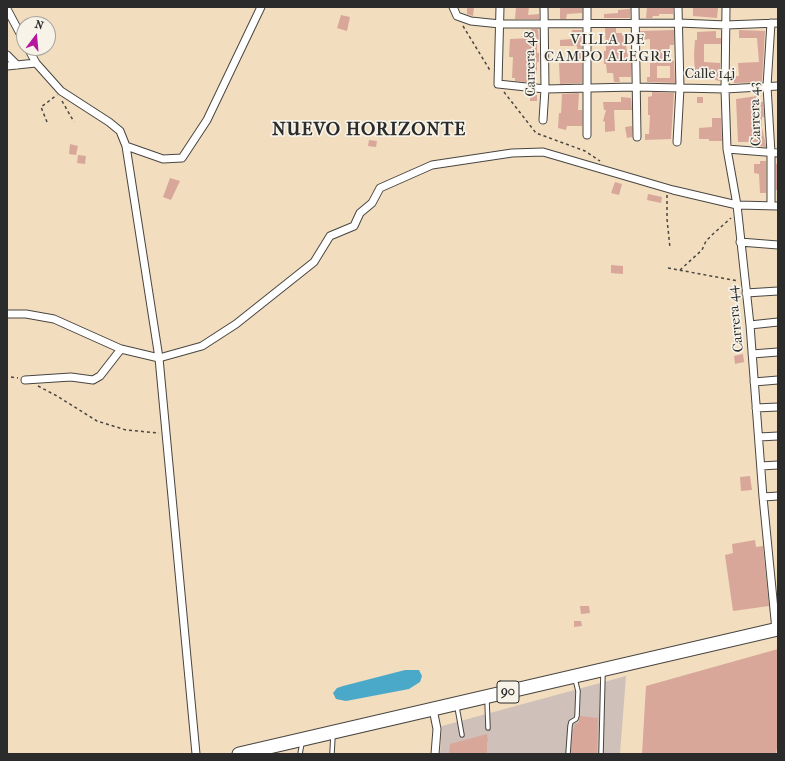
<!DOCTYPE html>
<html>
<head>
<meta charset="utf-8">
<style>
	body { margin:0 }
	#map { position:relative; width:785px; height:761px; overflow:hidden; background:#f2ddbf; font-family:"IM FELL French Canon",serif }
	canvas { display:block }
	.frame { position:absolute; inset:0; border:8px solid #2b2b2b; pointer-events:none }
	.north { position:absolute; left:16px; top:16px; width:40px; height:40px; box-sizing:border-box; background:#f7f3e8; border:1px solid #a5a39c; border-radius:50%; rotate:16deg; font-size:11px; font-weight:700; line-height:16px; text-align:center; color:#2b2b2b }
	.north::after { content:''; display:block; margin:auto; width:14px; height:18px; background:#b5179e; clip-path:polygon(50% 0,100% 100%,50% 72%,0 100%) }
</style>
</head>
<body>
<div id="map">
<canvas width="785" height="761"></canvas>
<div class="frame"></div>
<div class="north">N</div>
</div>
<script>
const ctx = document.querySelector('canvas').getContext('2d');
ctx.lineJoin = 'round';
function fillPath(path, color) { ctx.fillStyle = color; ctx.fill(path, 'evenodd'); }
function strokePath(path, color, width, dash) { ctx.strokeStyle = color; ctx.lineWidth = width; ctx.lineCap = dash ? 'butt' : 'round'; ctx.setLineDash(dash || []); ctx.stroke(path); }
function write(font, color, halo, rows, align = 'center') {
  ctx.font = font + ' "IM FELL French Canon",serif'; ctx.lineWidth = 3.5; ctx.setLineDash([]); ctx.textBaseline = 'middle'; ctx.strokeStyle = halo; ctx.fillStyle = color; for (const [text, x, y, turn = 0] of rows) {
    ctx.save(); ctx.translate(x, y); ctx.rotate((+turn || 0) * Math.PI / 180); ctx.textAlign = isNaN(turn) ? turn : align; if (halo) ctx.strokeText(text, 0, 0); ctx.fillText(text, 0, 0); ctx.restore();
  }
}
const industrial = new Path2D(`
	M626,676L620,754H440L442,726Z`);
const water = new Path2D(`
	M405,670H419L422,676L420,682L409,689L346,701L336,699L333,693L337,688L343,686Z`);
const building = new Path2D(`
	M467,7H474L473,16L467,14Z
	M516,7H529L528,15L539,14V19H515Z
	M560,7H582V13L567,14L566,19H560Z
	M647,7H673V14H659V16H653L652,18H646Z
	M693,7L718,8L717,18L693,16Z
	M630,9V18H604V14L618,13V10Z
	M341,15L350,17L347,31L337,28Z
	M605,28H616V33H625V38H627L628,46H626L629,62H631V77H619L620,82H614L613,73H607L606,64H604V51H606Z
	M531,29H538L539,41H537V53H539V62H537V74H534V83L515,81V78H512L513,57H509L510,39L531,38Z
	M572,30H582V83L560,84L559,63H578L577,46H560V40L571,39Z
	M674,30V45H670L667,59L674,61L675,83L647,82V77H650V39L640,40V31ZM657,66H670V78H657Z
	M739,30L765,31L762,82L734,83V76H739L738,63L759,62L757,38H739Z
	M716,31V38H721V44H704V62L720,63V81L715,80V76H695L694,54L695,40H697V32Z
	M652,92L674,93L671,139L645,140V134H649L650,115H648V97L652,96Z
	M579,93L578,110H582V126H567L566,130L558,128L559,113H561L562,94Z
	M530,95H537V101H530Z
	M757,96L759,102H763L764,117H762V127L766,147L759,146V142H738L736,99Z
	M621,97L631,98L632,110H614L615,131L605,132V122L603,121L606,110H604L603,102H621Z
	M697,97H703V103H697Z
	M712,118H721L722,141H709V139H699V128L712,127Z
	M632,126V137L627,138L625,127Z
	M369,140L377,141L376,147L368,146Z
	M70,144L78,146L76,155L69,154Z
	M78,155L86,156L85,164L77,163Z
	M760,161H766V193H760L759,174L754,173V164H760Z
	M776,164H778V190H776Z
	M170,178L180,181L171,200L163,197Z
	M615,182L622,184L619,195L611,193Z
	M648,194L662,197L661,203L647,200Z
	M611,265L623,266V274L611,273Z
	M743,354L744,362L735,364L734,356Z
	M750,476L752,490L741,491L740,477Z
	M755,540L756,547L763,546L769,606L733,611L725,555L733,553L732,544Z
	M580,606H589L590,613L581,614Z
	M574,621H581L582,626L574,627Z
	M778,649V742L776,754H642L646,686Z
	M580,716L598,718L597,754H571L573,729H574L575,723L578,724Z
	M487,734L488,741L487,742V754H449L450,744Z`);
const path = new Path2D(`
	M463,26L491,72
	M504,92L536,133L585,151L600,161
	M62,101L74,122
	M47,122L41,107L57,95
	M667,195V219L670,248
	M668,268L738,281
	M680,270L702,250L706,241L713,234L731,218
	M11,377L18,378
	M38,386L57,396L97,421L126,430L159,433`);
const lane = new Path2D(`
	M487,700L488,728
	M457,707L462,735
	M300,754L302,743
	M332,754L333,735
	M568,754L570,726L571,722L576,719L577,716L578,691L575,679
	M601,754L603,673`);
const street = new Path2D(`
	M453,7L457,16L471,21L500,24L679,23L726,25L778,23
	M500,7L498,84L545,89L635,87L725,89L778,86
	M587,7V135
	M635,7L637,137
	M726,7L725,89L727,149L737,205L750,325L763,497L776,630
	M7,9L24,41
	M771,23L767,86L771,153V205
	M28,48L36,63L61,91L109,122L120,131L126,146L159,358L196,754
	M7,55L17,65
	M7,66L36,63
	M543,120L545,89L544,7
	M677,142L680,88L678,7
	M126,146L163,159L182,158L207,120L261,7
	M727,149L778,153
	M740,242L778,245
	M746,293L778,291
	M7,314H26L54,319L121,349L159,358L202,346L236,324L314,262L330,236L354,226L360,213L372,203L380,188L432,165L512,153L543,152L673,190L737,205L778,206
	M750,325L778,322
	M752,354L778,352
	M25,380L71,377L93,380L100,376L121,349
	M754,382L778,380
	M756,408L778,407
	M759,437L778,436
	M761,466L778,465
	M763,497L778,496
	M433,709L437,729L435,754`);
const highway = new Path2D(`
	M239,754L778,629`);
const shields = [
	[508,692,22]
];
const shieldNames = [
	["90",508,692]
];
const streetNames = [
	["Carrera 48",531,64,-91],
	["Calle 14j",710,75],
	["Carrera 43",756,114,-92],
	["Carrera 44",736,319,-96]
];
const neighbourhoodNames = [
	["VILLA DE",608,40],
	["CAMPO ALEGRE",608,57]
];
const districtNames = [
	["NUEVO HORIZONTE",369,131]
];
fillPath(industrial, '#cfc1ba');
fillPath(water, '#4aa9c9');
fillPath(building, '#d8a799');
strokePath(lane, '#494641', 5.5);
strokePath(street, '#494641', 9);
strokePath(highway, '#494641', 15);
strokePath(path, '#494641', 1.5, [3, 3]);
strokePath(lane, '#fff', 3.5);
strokePath(street, '#fff', 7);
strokePath(highway, '#fff', 13);
for (const [x, y, w] of shields) { const box = new Path2D(); box.roundRect(x - w / 2, y - 11, w, 22, 3); ctx.fillStyle = '#f7f3e8'; ctx.fill(box); strokePath(box, '#2b2b2b', 1); }
write('bold 13px', '#2b2b2b', null, shieldNames);
write('14px', '#2b2b2b', '#f7f3e8', streetNames);
ctx.letterSpacing = '1px';
write('15px', '#2b2b2b', '#f7f3e8', neighbourhoodNames);
ctx.letterSpacing = '0px';
ctx.letterSpacing = '1px';
write('bold 18px', '#2b2b2b', '#f7f3e8', districtNames);
ctx.letterSpacing = '0px';
</script>
</body>
</html>
